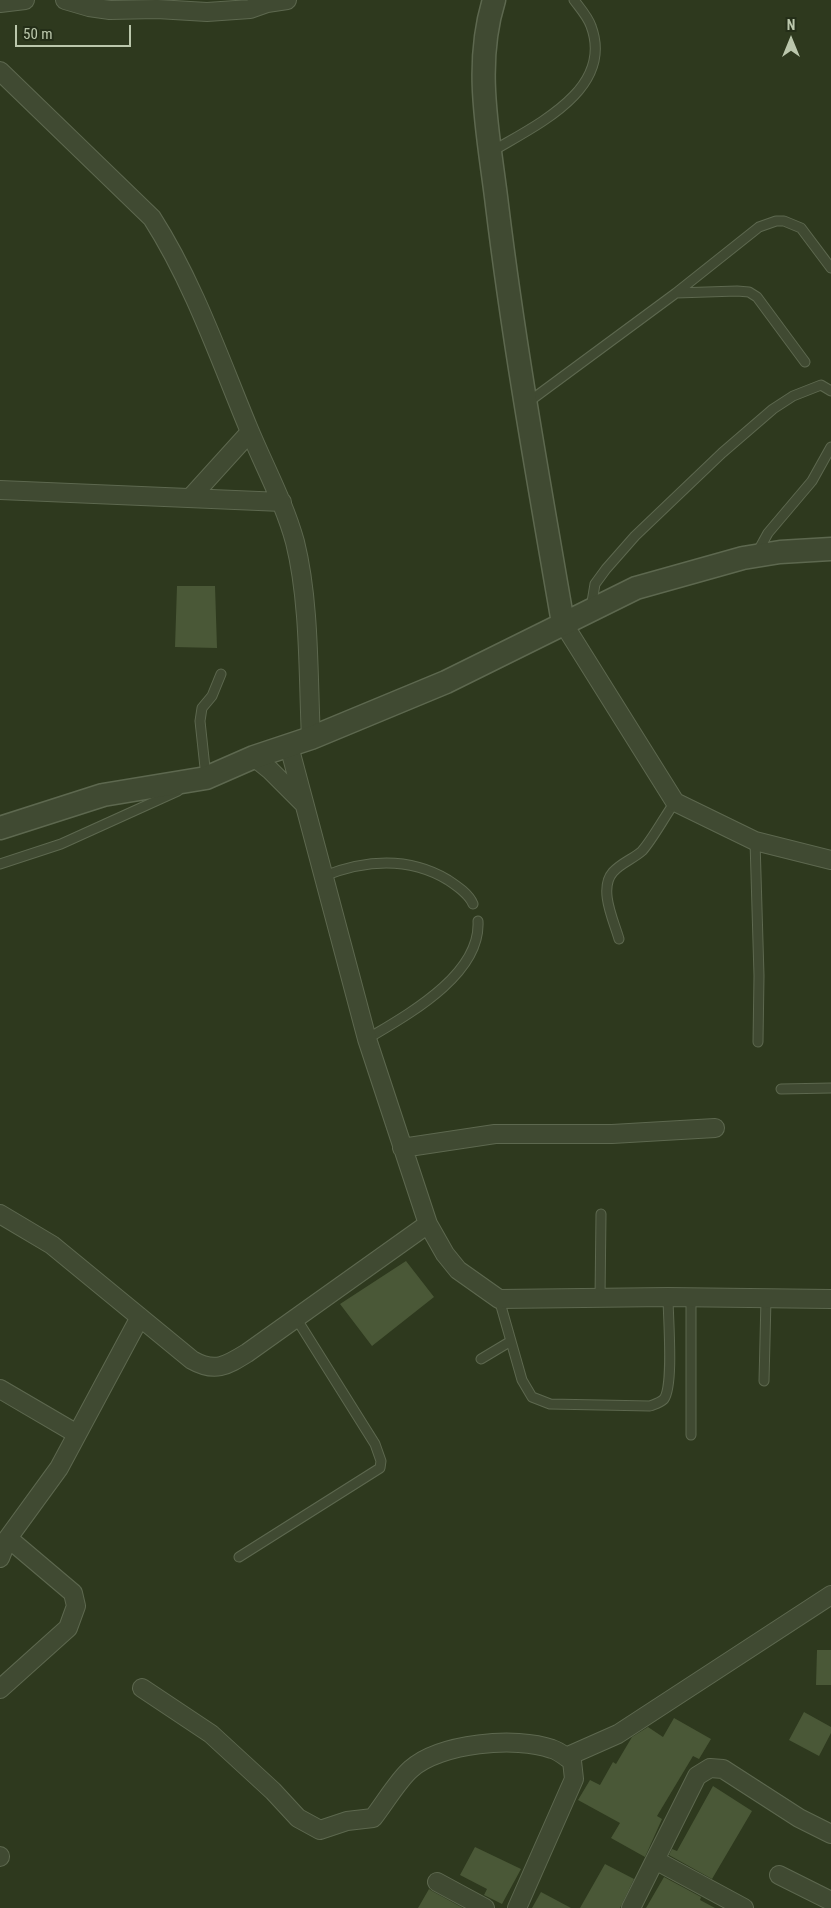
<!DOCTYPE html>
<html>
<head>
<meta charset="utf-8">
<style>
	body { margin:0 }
	#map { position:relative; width:831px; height:1908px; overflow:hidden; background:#2e391e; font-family:"Roboto Condensed",sans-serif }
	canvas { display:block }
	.north { position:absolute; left:766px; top:15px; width:50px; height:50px; -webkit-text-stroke:4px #242e18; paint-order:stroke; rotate:0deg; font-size:14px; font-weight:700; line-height:20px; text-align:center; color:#bbc7ac }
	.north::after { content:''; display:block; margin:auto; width:18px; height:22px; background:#bbc7ac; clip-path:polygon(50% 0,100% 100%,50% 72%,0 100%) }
	.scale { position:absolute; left:15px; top:25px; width:116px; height:22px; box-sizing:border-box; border:2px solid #bbc7ac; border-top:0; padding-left:6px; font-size:15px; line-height:18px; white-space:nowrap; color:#bbc7ac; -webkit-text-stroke:4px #242e18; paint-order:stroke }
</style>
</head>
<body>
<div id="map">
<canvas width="831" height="1908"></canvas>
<div class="north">N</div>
<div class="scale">50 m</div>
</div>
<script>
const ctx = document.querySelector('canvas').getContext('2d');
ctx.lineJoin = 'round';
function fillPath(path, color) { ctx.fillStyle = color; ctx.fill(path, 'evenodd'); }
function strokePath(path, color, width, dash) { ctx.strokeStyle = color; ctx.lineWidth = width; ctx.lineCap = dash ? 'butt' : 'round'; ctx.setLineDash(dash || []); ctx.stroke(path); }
const building = new Path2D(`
	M177,586H215L217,648L175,647Z
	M406,1261L434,1297L372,1346L340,1304Z
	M817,1650H831V1685H816Z
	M804,1712L831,1727V1733L819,1756L789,1740Z
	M674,1718L711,1739L699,1759L693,1756L657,1816L662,1819L645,1857L611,1838L620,1823L578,1800L590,1780L600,1785L613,1762L616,1764L632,1737L648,1727L663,1737Z
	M713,1786L752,1811L712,1879L669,1855L672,1849L677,1851Z
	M475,1847L521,1869L502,1904L484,1895L487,1889L460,1875Z
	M605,1864L634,1879L620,1908H580Z
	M664,1877L701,1897L700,1900L715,1908H646Z
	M429,1889L432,1891L463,1908H418Z
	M541,1892L571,1908H532Z`);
const service = new Path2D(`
	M491,152C534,126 615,90 591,26C588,17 580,8 574,0
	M676,293L759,227L776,221H784L801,228L831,268
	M527,403L676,293L737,291L749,292L757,297L805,362
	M757,553L768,533L812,481L831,447
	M591,608L595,584L606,569L635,536L722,453L773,409L793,396L821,385L831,391
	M206,777L200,721L202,708L212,696L221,674
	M755,841L759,976L758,1042
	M0,864L61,844L178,791
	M324,876C365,860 408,856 448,880C457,886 469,894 473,904
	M619,939C614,921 598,889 613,872C621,863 633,859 642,851C652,840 665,816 675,802
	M367,1039C407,1015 481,975 478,921
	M781,1089L831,1088
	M691,1297V1435
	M600,1298L601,1214
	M499,1299L522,1380L532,1397L550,1404L650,1406C655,1404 660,1403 664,1399C674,1385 668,1317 668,1297
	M481,1359L511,1341
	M764,1381L766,1299
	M239,1557L380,1468L381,1461L375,1444L296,1318`);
const minor = new Path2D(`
	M65,0L89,7L110,10L157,9L207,12L250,9L267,3L287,0
	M0,3L25,0
	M0,71L152,218C193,282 219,357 248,427C264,466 284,502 295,542C310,602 308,677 311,738
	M0,490L282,502
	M192,496L250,432
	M563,623L675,802L755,841L831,860
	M254,757L270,770L304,804
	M402,1148L495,1134H612L715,1128
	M0,1214L52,1245L192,1360C215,1373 226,1366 247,1353L428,1224L367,1039L289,746
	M428,1224L445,1254L458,1270L499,1299L668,1297L831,1299
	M0,1389L77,1434
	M0,1558L8,1538L59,1468L140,1317
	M142,1688L211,1734L273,1791L298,1818L320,1830L347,1821L373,1818C384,1804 399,1779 411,1769C440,1743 516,1736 552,1749C559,1751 566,1757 572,1761L574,1779L517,1908
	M0,1689L68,1628L76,1606L73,1593L8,1538
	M566,1757L618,1734L831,1595
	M0,1856V1857
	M657,1861L744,1908
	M779,1875L831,1901
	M437,1882L485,1908
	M631,1908L697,1776L710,1768L723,1769L799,1818L831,1834`);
const tertiary = new Path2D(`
	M494,0C473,67 489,137 497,205C514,345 539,484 563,623
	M0,828L103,795L206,778L254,757L311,738L446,682L636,588L743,558L780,552L831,549`);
fillPath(building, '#4a5837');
strokePath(service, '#5d684f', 11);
strokePath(minor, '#5d684f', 20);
strokePath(tertiary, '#5d684f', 25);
strokePath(service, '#404a32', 9);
strokePath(minor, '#404a32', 18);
strokePath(tertiary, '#404a32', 22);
</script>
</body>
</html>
